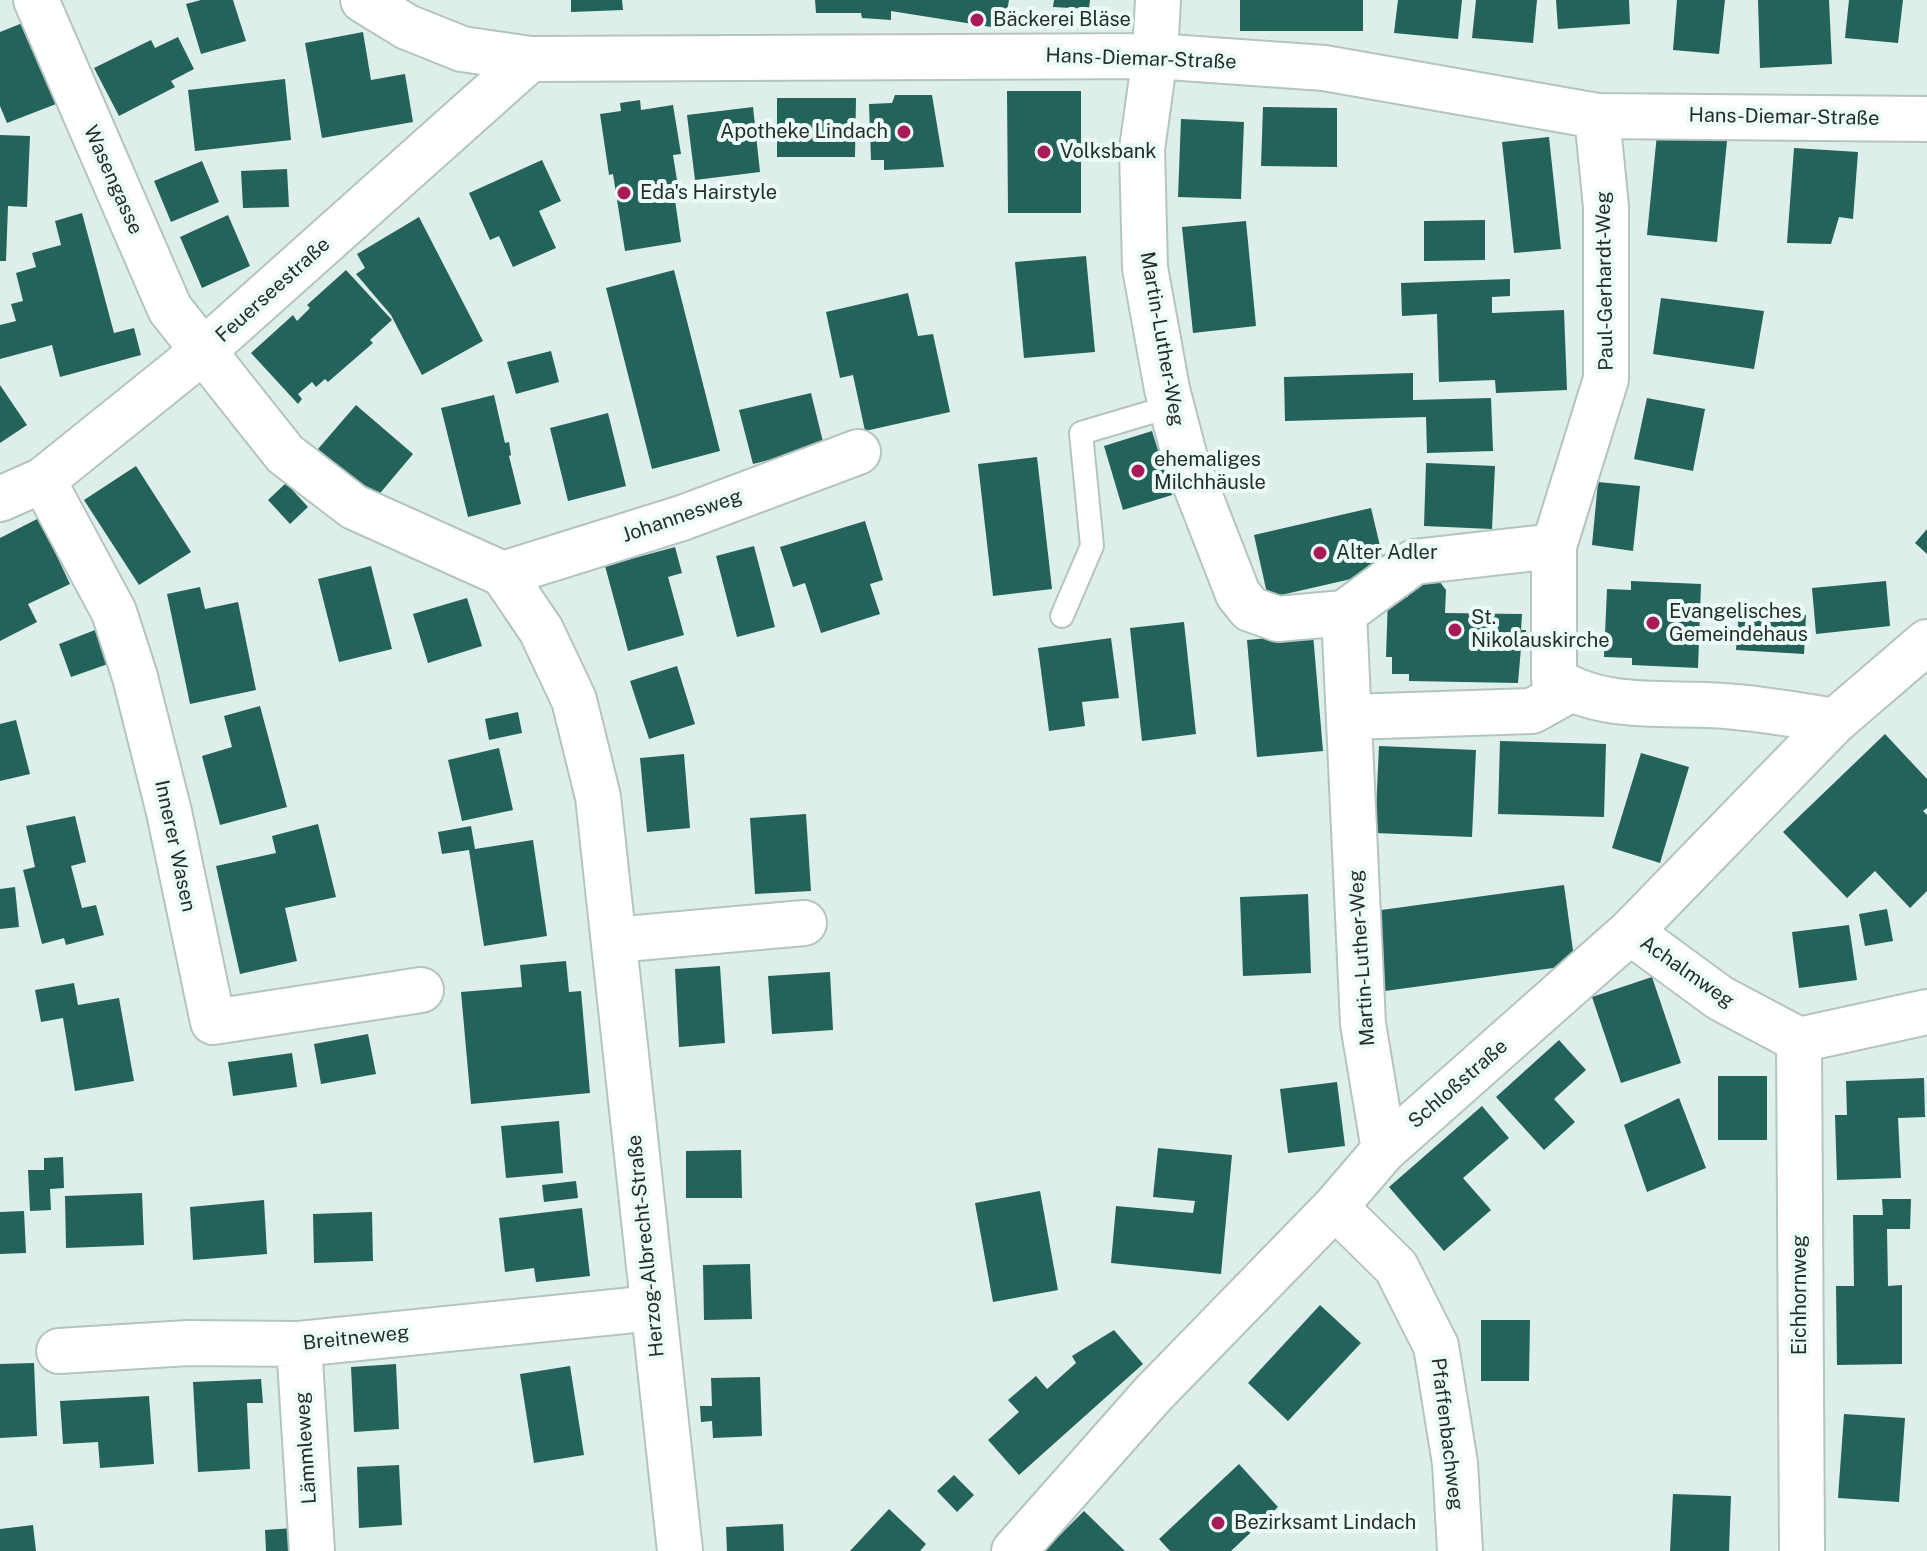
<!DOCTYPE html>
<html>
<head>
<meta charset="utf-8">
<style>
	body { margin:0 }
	canvas { display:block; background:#deeeea }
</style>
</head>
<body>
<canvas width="1927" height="1551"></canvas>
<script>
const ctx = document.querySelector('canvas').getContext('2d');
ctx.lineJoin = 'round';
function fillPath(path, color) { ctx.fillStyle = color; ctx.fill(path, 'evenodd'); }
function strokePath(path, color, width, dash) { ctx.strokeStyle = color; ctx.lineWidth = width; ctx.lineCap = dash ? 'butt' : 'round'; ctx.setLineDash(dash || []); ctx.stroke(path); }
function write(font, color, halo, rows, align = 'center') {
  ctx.font = font + ' "Public Sans",sans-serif'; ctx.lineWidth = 8; ctx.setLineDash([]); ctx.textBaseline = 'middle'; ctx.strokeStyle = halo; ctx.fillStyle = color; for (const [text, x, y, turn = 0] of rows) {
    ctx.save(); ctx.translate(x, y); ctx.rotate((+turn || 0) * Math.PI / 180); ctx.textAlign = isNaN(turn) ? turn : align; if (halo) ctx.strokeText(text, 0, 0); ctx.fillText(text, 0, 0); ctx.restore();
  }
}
const building = new Path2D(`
	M201,0H233L246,41L201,54L186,4Z
	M571,0H622L623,10L571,12Z
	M815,0H1009L1004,29L891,11V20L862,18L861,13H816Z
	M1054,0H1090L1089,9L1053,7Z
	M1240,0H1363V31H1240Z
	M1398,0H1462L1458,39L1394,33Z
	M1476,0H1537L1533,43L1472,38Z
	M1556,0H1629L1630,24L1558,29Z
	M1677,0H1725L1719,54L1673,50Z
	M1758,0H1829L1832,64L1760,68Z
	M1849,0H1903L1898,43L1845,38Z
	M25,22L56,104L7,123L0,106V32Z
	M363,32L371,80L405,74L413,122L322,138L305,43Z
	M178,37L194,69L171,81L175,87L119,116L94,68L151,40L155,48Z
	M285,79L291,140L195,151L188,90Z
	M1007,91H1081V213H1008Z
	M895,95H932L944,167L884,170V160H871L869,104L892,103Z
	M777,98H856L855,157H777Z
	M640,100L641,110L673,105L681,154L673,155L680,199L675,200L681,242L625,251L613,174L609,175L600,114L621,111L620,103Z
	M753,107L760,172L695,180L687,115Z
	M1263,107L1337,108V167L1261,166Z
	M1181,119L1244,122L1241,199L1178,197Z
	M1657,134L1727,141L1717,242L1647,235Z
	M0,135L30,136L27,207L8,206L6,261H0Z
	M1549,137L1561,249L1514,253L1502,142Z
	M1794,148L1858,152L1853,219L1839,217L1831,244L1787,243Z
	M542,160L561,201L539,211L556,248L513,267L499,236L490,240L469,193Z
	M202,161L219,202L171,222L154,181Z
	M287,169L289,207L243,208L241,171Z
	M82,213L114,333L134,328L141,355L60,377L52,345L0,359V325L16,321L11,304L23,301L16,273L36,267L32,253L61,245L55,221Z
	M228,215L250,266L202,288L180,237Z
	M419,217L483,341L422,375L391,315L356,274L365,268L357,254Z
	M1485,220V260L1424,261V221Z
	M1246,221L1256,326L1193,333L1182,227Z
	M1086,256L1095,352L1024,358L1015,262Z
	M346,270L392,320L370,340L373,343L328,382L325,379L316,387L312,382L298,394L302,399L298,404L251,353L293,315L297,321L310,308L307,305Z
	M674,270L720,451L652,469L606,288Z
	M1510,279V296L1492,297V313L1564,310L1567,390L1496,393L1495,380L1439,382L1437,314L1402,316L1401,283Z
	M908,293L918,336L933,334L950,412L865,431L853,375L840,378L826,312Z
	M1661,298L1764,311L1754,369L1653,354Z
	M551,351L559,382L516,394L507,362Z
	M1413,373V400L1491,398L1493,451L1427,453L1426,417L1285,421L1284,377Z
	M0,385L27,425L0,443Z
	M811,393L824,446L753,464L739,410Z
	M494,395L505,443L509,442L511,455L509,456L521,504L468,517L441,408Z
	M1647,398L1705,409L1693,471L1634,459Z
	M356,405L413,454L376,498L318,449Z
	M608,413L626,486L568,501L550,428Z
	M1152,431L1172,495L1123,510L1104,446Z
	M1037,457L1052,589L993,596L978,464Z
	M1426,463L1495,466L1492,529L1424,526Z
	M136,466L191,552L139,585L84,500Z
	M1598,482L1640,486L1633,551L1592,545Z
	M286,483L308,507L290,524L268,500Z
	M1371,508L1386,571L1268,598L1254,535Z
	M39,518L70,584L28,604L37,622L0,641V538Z
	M865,521L883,580L870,584L880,614L821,633L805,583L793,587L780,547Z
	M1927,529V554L1915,543Z
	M754,546L775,627L737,637L716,556Z
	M675,547L682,573L668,577L684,635L628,651L605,566Z
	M371,566L392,649L339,662L318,579Z
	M1436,577L1446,590L1445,613L1522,614L1521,630H1526V648H1521L1518,683L1409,681V674H1392V657H1386L1388,597H1408V589Z
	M1631,581L1701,584L1698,668L1632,665V658L1604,657L1607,589L1631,590Z
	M1886,581L1890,626L1816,634L1812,588Z
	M200,587L205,609L238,602L256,690L190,704L167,594Z
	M467,598L482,646L428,663L413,614Z
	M1739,611L1806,615L1804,654L1736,650Z
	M1184,622L1196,734L1142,741L1130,628Z
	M95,630L108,664L71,677L59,644Z
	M1313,634L1323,751L1257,757L1247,640Z
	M1111,638L1119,698L1082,702L1085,726L1049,731L1038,648Z
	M677,666L695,724L649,739L630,681Z
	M260,706L287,807L220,825L202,756L232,747L224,716Z
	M518,712L522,733L489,740L485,719Z
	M16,720L30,774L0,781V724Z
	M1885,734L1927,779V808L1923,811L1927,815V891L1910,908L1875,871L1847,898L1783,832Z
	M1500,741L1606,744L1604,817L1498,814Z
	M1379,746L1476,750L1472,837L1375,833Z
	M499,748L513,810L462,821L448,760Z
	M1641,753L1689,767L1660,863L1612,848Z
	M684,754L690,828L647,832L640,758Z
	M806,814L811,891L755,894L750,818Z
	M75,816L86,862L71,866L82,908L96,905L104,935L66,945L64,938L42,944L23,870L35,867L26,826Z
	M318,824L336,897L285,908L297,961L240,974L216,866L276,853L272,836Z
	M471,826L475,849L533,840L547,936L484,946L469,850L442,854L438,832Z
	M1564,885L1575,965L1385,991L1374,911Z
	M15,887L19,927L0,929V889Z
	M1308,894L1311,973L1243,976L1240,897Z
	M1887,909L1893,941L1865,946L1859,914Z
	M1849,925L1857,980L1799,988L1792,932Z
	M566,961L569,992L581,991L590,1093L471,1104L461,992L522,987L520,965Z
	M720,966L725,1043L679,1047L675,969Z
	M830,972L833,1030L772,1034L768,976Z
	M1652,977L1681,1063L1621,1083L1592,997Z
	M74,983L78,1005L119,998L134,1081L75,1091L63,1018L41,1022L35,990Z
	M368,1034L376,1074L321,1084L314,1044Z
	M1559,1040L1586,1070L1554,1099L1575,1122L1544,1150L1496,1097Z
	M292,1053L297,1087L233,1096L228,1062Z
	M1718,1076H1767V1140H1718Z
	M1924,1078L1925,1117L1898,1118L1901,1178L1837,1180L1835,1115H1847L1846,1081Z
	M1337,1082L1345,1146L1288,1153L1280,1089Z
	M1679,1098L1706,1168L1647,1192L1624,1125Z
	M1482,1106L1509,1138L1463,1178L1491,1210L1444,1251L1389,1187Z
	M559,1121L563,1173L506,1178L501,1126Z
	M1158,1148L1232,1155L1221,1274L1111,1263L1116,1206L1193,1213L1195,1201L1153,1197Z
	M741,1150L742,1198H686V1151Z
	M63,1157L64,1188L50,1189L51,1210L30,1211L28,1170H44V1158Z
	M576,1181L578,1198L544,1202L542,1185Z
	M1040,1191L1058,1290L993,1302L975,1203Z
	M142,1193L144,1245L66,1248L65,1196Z
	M1882,1199H1911L1910,1229H1887L1888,1286L1902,1285V1364L1837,1365L1836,1286H1854L1853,1215H1883Z
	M264,1200L267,1254L193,1260L190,1207Z
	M582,1208L590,1276L536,1282L534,1268L505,1272L499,1218Z
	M24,1211L26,1253L0,1254V1212Z
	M372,1212L373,1261L314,1263L313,1214Z
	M750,1264L752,1319L704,1320L703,1265Z
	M1320,1305L1361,1343L1288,1421L1248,1383Z
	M1481,1320H1530L1529,1381H1481Z
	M1114,1330L1143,1364L1019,1475L988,1440L1019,1412L1008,1400L1036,1376L1047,1389L1076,1363L1072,1356Z
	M34,1363L37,1436L0,1438V1364Z
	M396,1364L399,1429L354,1432L351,1367Z
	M570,1366L584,1455L534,1463L520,1374Z
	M760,1377L762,1436L713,1438L712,1421L701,1422L700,1406H712L711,1378Z
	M261,1379L263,1403H247L250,1469L198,1472L193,1382Z
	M149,1396L154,1464L100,1468L98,1442L63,1444L60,1401Z
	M1844,1414L1905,1418L1899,1502L1838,1498Z
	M1239,1464L1278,1507L1231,1551H1170L1159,1539Z
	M399,1465L402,1525L359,1528L357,1467Z
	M954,1475L974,1495L957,1512L937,1491Z
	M1673,1494L1731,1496L1729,1551H1670Z
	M889,1509L926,1544L920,1551H850Z
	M1084,1511L1125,1551H1044Z
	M783,1524L784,1551H727L726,1527Z
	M33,1525L36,1551H0V1529Z
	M293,1528L294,1551H266L265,1530Z`);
const service = new Path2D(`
	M1062,616L1092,546L1081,433L1172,406`);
const minor = new Path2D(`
	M36,0L170,309L285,454L354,507L503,574L541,630L574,700L598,797L680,1551
	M363,0L407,27L462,49L530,59L1155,56L1324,68L1597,116L1927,119
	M1158,0L1155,56L1142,149L1145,268L1167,389L1185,458L1238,594L1250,609L1278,619L1344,613L1414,562L1554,546
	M1597,116L1606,207V379L1554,546V679C1605,714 1678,700 1736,707C1770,710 1803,716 1835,721
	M43,480L114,612L135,677L169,812L213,1022L421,990
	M0,499L43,480L202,352L530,59
	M503,574L682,518L858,452
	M1344,613L1363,1024L1384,1150
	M1349,717L1532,711L1570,690
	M1630,932L1720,998L1799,1040L1927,1012
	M614,940L804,923
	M1799,1040L1802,1551
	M1335,1207L1396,1267L1436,1346L1455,1463L1460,1551
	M299,1344L312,1551
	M59,1351L188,1343L299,1344L653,1308
	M1014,1551L1153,1394L1335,1207L1384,1150L1630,932L1835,721L1927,642`);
const markers = [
	[977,20,8,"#a91b58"],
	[904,132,8,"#a91b58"],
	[1044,152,8,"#a91b58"],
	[624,193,8,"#a91b58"],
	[1138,471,8,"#a91b58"],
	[1320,553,8,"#a91b58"],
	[1653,623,8,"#a91b58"],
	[1455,630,8,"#a91b58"],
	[1218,1523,8,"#a91b58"]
];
const poiNames = [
	["Bäckerei Bläse",993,20],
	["Apotheke Lindach",888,132,"right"],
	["Volksbank",1060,152],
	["Eda's Hairstyle",640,193],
	["ehemaliges",1154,460],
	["Milchhäusle",1154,483],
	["Alter Adler",1336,553],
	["Evangelisches",1669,612],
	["Gemeindehaus",1669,635],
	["St.",1471,618],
	["Nikolauskirche",1471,641],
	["Bezirksamt Lindach",1234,1523]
];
const streetNames = [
	["Hans-Diemar-Straße",1141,59,2],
	["Hans-Diemar-Straße",1784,117,1],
	["Wasengasse",113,180,66],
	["Paul-Gerhardt-Weg",1605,281,-91],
	["Feuerseestraße",273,290,-42],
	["Martin-Luther-Weg",1162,339,80],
	["Johannesweg",682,516,-19],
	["Innerer Wasen",175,846,78],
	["Martin-Luther-Weg",1362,958,-94],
	["Achalmweg",1687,972,35],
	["Schloßstraße",1458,1084,-41],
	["Herzog-Albrecht-Straße",646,1246,-96],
	["Eichhornweg",1800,1295,-90],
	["Breitneweg",356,1338,-6],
	["Pfaffenbachweg",1447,1434,83],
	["Lämmleweg",306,1448,-94]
];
fillPath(building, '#246359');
strokePath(service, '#b4c4c0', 26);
strokePath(minor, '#b4c4c0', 48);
strokePath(service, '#fff', 22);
strokePath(minor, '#fff', 44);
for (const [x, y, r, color] of markers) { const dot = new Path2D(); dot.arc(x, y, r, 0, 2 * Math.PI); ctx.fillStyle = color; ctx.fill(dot); strokePath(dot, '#ebfbf8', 3); }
write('20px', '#262c2b', '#ebfbf8', poiNames, 'left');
write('20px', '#262c2b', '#ebfbf8', streetNames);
</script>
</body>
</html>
